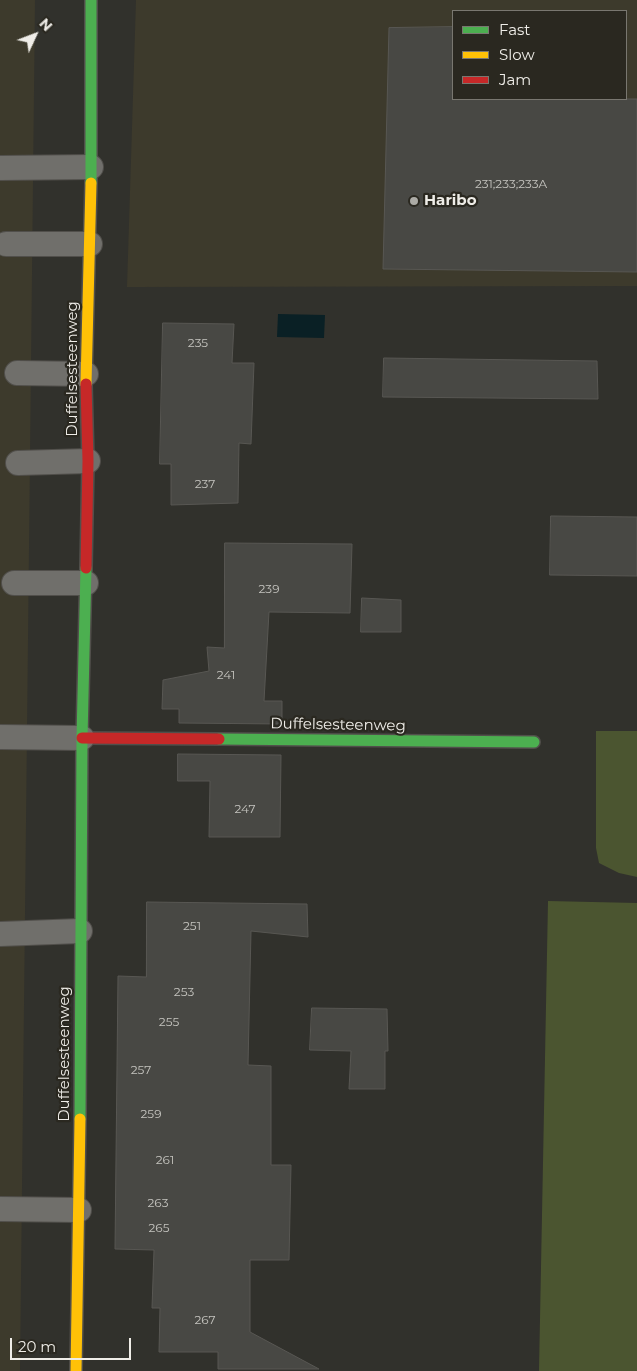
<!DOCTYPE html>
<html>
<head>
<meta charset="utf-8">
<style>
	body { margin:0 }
	#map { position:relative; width:637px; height:1371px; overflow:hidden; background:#31312c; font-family:Montserrat,sans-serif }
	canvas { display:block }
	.legend { position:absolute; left:452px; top:10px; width:175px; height:90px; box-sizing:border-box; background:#2a2820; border:1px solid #797770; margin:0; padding:6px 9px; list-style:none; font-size:15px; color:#efede8 }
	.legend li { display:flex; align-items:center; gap:10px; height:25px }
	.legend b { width:25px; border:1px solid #797770 }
	.north { position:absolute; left:10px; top:10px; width:50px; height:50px; -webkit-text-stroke:4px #2a2820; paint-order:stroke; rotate:47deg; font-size:14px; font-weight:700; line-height:20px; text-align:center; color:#efede8 }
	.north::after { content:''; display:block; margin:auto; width:18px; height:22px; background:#efede8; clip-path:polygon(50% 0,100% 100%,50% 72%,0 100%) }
	.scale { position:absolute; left:10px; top:1338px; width:121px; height:22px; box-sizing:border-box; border:2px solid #efede8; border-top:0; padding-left:6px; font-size:15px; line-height:18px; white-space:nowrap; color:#efede8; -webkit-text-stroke:4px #2a2820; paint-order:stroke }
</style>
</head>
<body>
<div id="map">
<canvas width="637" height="1371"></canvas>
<ul class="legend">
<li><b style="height:6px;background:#4caf50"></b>Fast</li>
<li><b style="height:6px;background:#ffc107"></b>Slow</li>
<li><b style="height:6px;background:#c62828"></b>Jam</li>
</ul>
<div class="north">N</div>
<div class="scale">20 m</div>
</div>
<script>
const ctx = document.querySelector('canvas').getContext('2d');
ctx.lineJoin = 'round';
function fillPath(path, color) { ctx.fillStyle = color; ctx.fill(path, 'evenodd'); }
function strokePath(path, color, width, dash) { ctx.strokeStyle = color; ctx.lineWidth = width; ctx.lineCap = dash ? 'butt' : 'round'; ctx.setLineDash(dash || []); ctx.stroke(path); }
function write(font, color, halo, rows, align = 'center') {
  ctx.font = font + ' Montserrat,sans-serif'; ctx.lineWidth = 4.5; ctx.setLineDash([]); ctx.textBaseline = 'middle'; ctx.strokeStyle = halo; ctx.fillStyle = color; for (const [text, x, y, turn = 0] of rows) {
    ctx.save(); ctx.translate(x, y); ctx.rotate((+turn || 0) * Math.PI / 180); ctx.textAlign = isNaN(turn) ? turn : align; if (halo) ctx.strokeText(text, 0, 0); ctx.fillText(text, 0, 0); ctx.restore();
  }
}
const built = new Path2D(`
	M0,0H35L20,1371H0Z
	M136,0H637V286L127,287ZM453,11H626V99H453Z`);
const green = new Path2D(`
	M596,731H637V877L619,873L599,863L596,848Z
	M548,901L637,903V1371H539Z`);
const water = new Path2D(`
	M278,314L325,315L324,338L277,337Z`);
const building = new Path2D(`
	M453,27V99H637V272L383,269L389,28Z
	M163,323L234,324L232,363H254L251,444L239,443L238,503L171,505V464H160Z
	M384,358L597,361L598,399L383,397Z
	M551,516L637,517V576L550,575Z
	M225,543L352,544L350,613L269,612L264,701H282V724L179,723V709H162L163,680L209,671L207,647L224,648Z
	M362,598L401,600V632H361Z
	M178,754L281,755L280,837H209L210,781H178Z
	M147,902L307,904L308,937L251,931L248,1065L271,1066V1165H291L289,1260H250V1332L319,1369H218V1352H159L160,1308H152L154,1250L115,1249L118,976L146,977Z
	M312,1008L387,1009L388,1051H385V1089H349L351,1051L310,1050Z`);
const lane = new Path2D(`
	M0,168L91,167
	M6,244H90
	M17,373L86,374
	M18,463L88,461
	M14,583H86
	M0,737L82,738
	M0,934L80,931
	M0,1209L79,1210`);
const fast = new Path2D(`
	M91,183V0
	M219,739L534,742
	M80,1119L82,738L86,568`);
const slow = new Path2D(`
	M86,384L91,183
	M76,1371L80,1119`);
const jam = new Path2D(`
	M86,568L88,461L86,384
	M82,738L219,739`);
const markers = [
	[414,201,5,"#acaba6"]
];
const numberNames = [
	["231;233;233A",511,184],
	["235",198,343],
	["237",205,484],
	["239",269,589],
	["241",226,675],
	["247",245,809],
	["251",192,926],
	["253",184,992],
	["255",169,1022],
	["257",141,1070],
	["259",151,1114],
	["261",165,1160],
	["263",158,1203],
	["265",159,1228],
	["267",205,1320]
];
const poiNames = [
	["Haribo",424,201]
];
const streetNames = [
	["Duffelsesteenweg",73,369,-90],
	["Duffelsesteenweg",338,725,1],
	["Duffelsesteenweg",65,1054,-90]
];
fillPath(built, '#3d3a2c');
fillPath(green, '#4b5530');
fillPath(water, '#0a2025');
fillPath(building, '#484844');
strokePath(building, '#585753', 1);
strokePath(lane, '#514f4b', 26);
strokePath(fast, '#514f4b', 14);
strokePath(slow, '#514f4b', 14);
strokePath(jam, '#514f4b', 14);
strokePath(lane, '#706f6b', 24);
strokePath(fast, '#4caf50', 11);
strokePath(slow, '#ffc107', 11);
strokePath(jam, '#c62828', 11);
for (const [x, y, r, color] of markers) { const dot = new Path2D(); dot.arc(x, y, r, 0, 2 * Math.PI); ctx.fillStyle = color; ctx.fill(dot); strokePath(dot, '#2a2820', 2); }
write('12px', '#c5c4bf', null, numberNames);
write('bold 15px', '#efede8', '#2a2820', poiNames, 'left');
write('15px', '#efede8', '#2a2820', streetNames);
</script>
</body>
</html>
